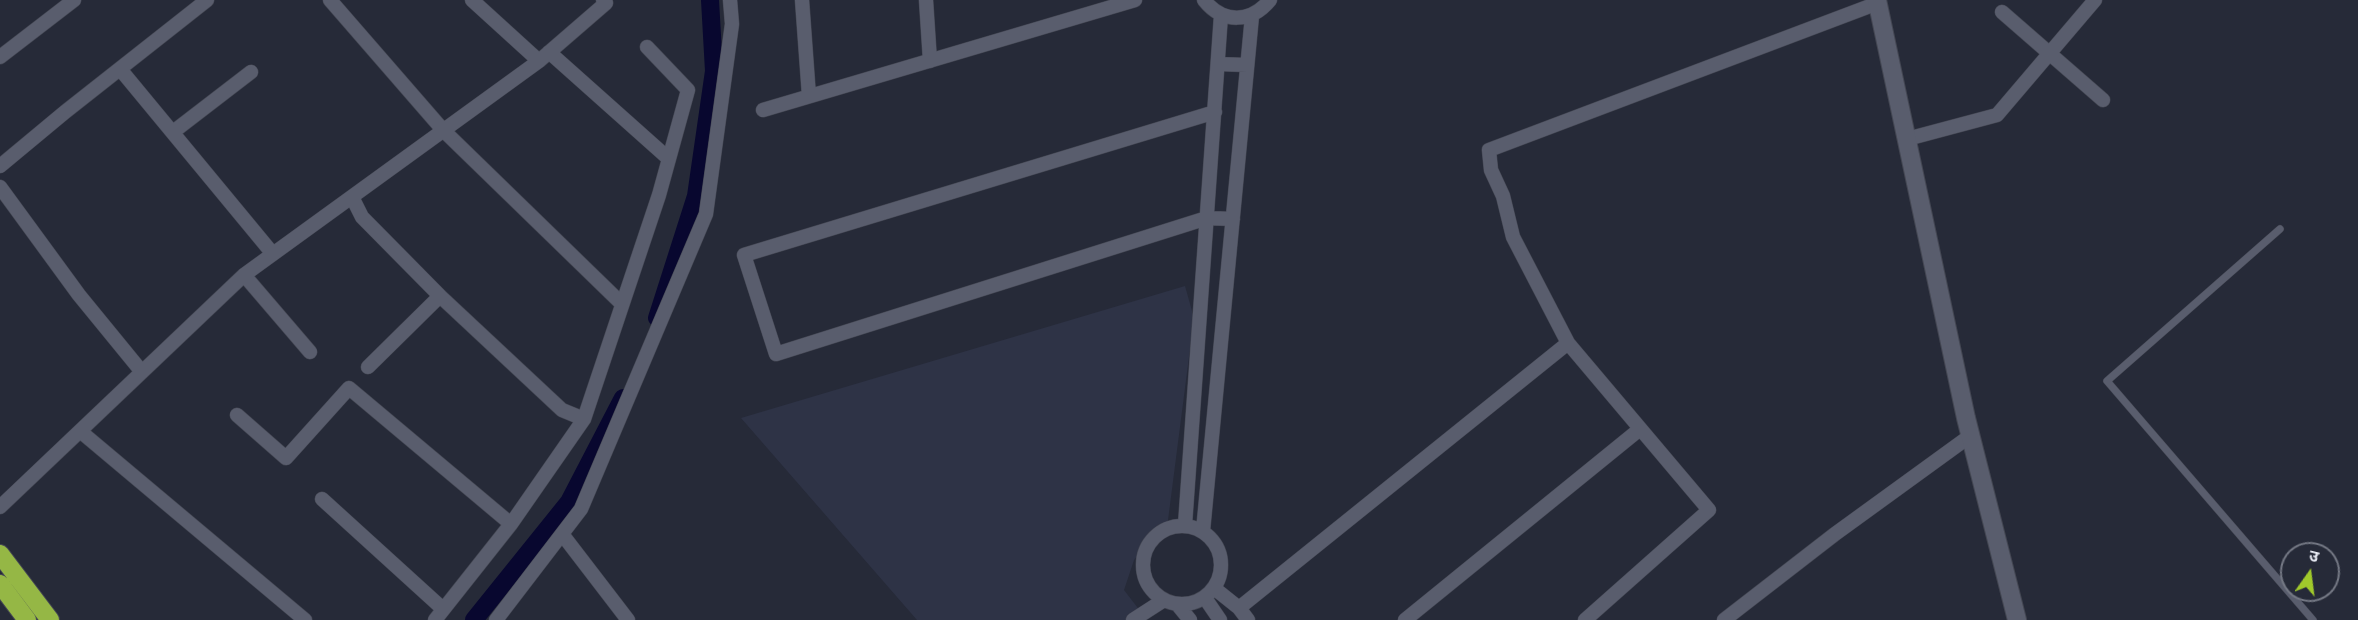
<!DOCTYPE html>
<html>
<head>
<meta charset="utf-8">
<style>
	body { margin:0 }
	#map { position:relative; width:2358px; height:620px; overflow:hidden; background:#262a38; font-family:"Fira Sans","Noto Sans Devanagari",sans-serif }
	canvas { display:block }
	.north { position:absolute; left:2280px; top:542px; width:60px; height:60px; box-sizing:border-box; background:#262a38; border:2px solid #747884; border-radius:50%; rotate:14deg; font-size:16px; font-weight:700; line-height:24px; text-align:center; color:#eaedf6 }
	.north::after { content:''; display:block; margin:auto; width:21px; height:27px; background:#a0c92b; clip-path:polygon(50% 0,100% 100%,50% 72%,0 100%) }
</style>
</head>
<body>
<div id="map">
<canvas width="2358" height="620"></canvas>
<div class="north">उ</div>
</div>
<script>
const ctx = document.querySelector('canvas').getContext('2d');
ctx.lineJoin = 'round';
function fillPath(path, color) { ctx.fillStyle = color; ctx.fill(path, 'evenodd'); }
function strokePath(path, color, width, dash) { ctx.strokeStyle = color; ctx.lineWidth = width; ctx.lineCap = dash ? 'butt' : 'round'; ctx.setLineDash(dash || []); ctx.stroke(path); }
const built = new Path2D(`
	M1185,286L1194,318L1167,528L1157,534L1134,560L1124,590L1144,616L1138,620H917L741,418Z`);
const canal = new Path2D(`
	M657,318L696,196L714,71L710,0
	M474,620L569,502L623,398`);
const lane = new Path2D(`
	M2280,229L2107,381L2313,620`);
const street = new Path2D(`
	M330,0L443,130L622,304
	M472,0L539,61L606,3L603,0
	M802,0L809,96
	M926,0L930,61
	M1204,0C1223,24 1251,23 1270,0
	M2002,12L2103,100
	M549,52L669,159
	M0,57L74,0
	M1218,64L1247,65
	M120,69L273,254
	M763,110L1135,0
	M1215,112L744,255L776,354L1207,218L1233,219
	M173,132L251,72
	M1907,139L1997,115L2095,0
	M0,166L65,112L207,0
	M0,187L79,295L142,372
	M352,197L362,217L440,296L562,410L584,419
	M244,275L310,352
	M368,367L440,296
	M237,415L286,458L349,388L511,524
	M80,431L305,620
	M322,499L443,609
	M0,507L244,275L539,61
	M1185,525L1221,15
	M1143 565a39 39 0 1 1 78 0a39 39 0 1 1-78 0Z
	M1203,531L1252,16
	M562,534L628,620
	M1214,588L1239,608L1248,620
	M1205,598L1220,620
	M1177,604L1190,620
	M1239,608L1568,343
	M435,620L511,524L584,419L659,195L688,90L647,47
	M496,620L581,509L706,214L732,24L730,0
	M1133,620L1164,600
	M1405,620L1640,429
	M1585,620L1709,510L1568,343L1513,237L1503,196L1491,170L1489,150L1878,3
	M1724,620L1835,534L1970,436`);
const secondary = new Path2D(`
	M1877,0L1966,418L2017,620`);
const highway = new Path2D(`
	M0,554L50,620
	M0,584L27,620`);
fillPath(built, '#2e3346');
strokePath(canal, '#08072f', 18);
strokePath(lane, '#444753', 8);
strokePath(street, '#444753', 15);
strokePath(secondary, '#444753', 20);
strokePath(highway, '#444753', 20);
strokePath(lane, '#595d6d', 7);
strokePath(street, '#595d6d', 14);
strokePath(secondary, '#595d6d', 18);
strokePath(highway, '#95b745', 18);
</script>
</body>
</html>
